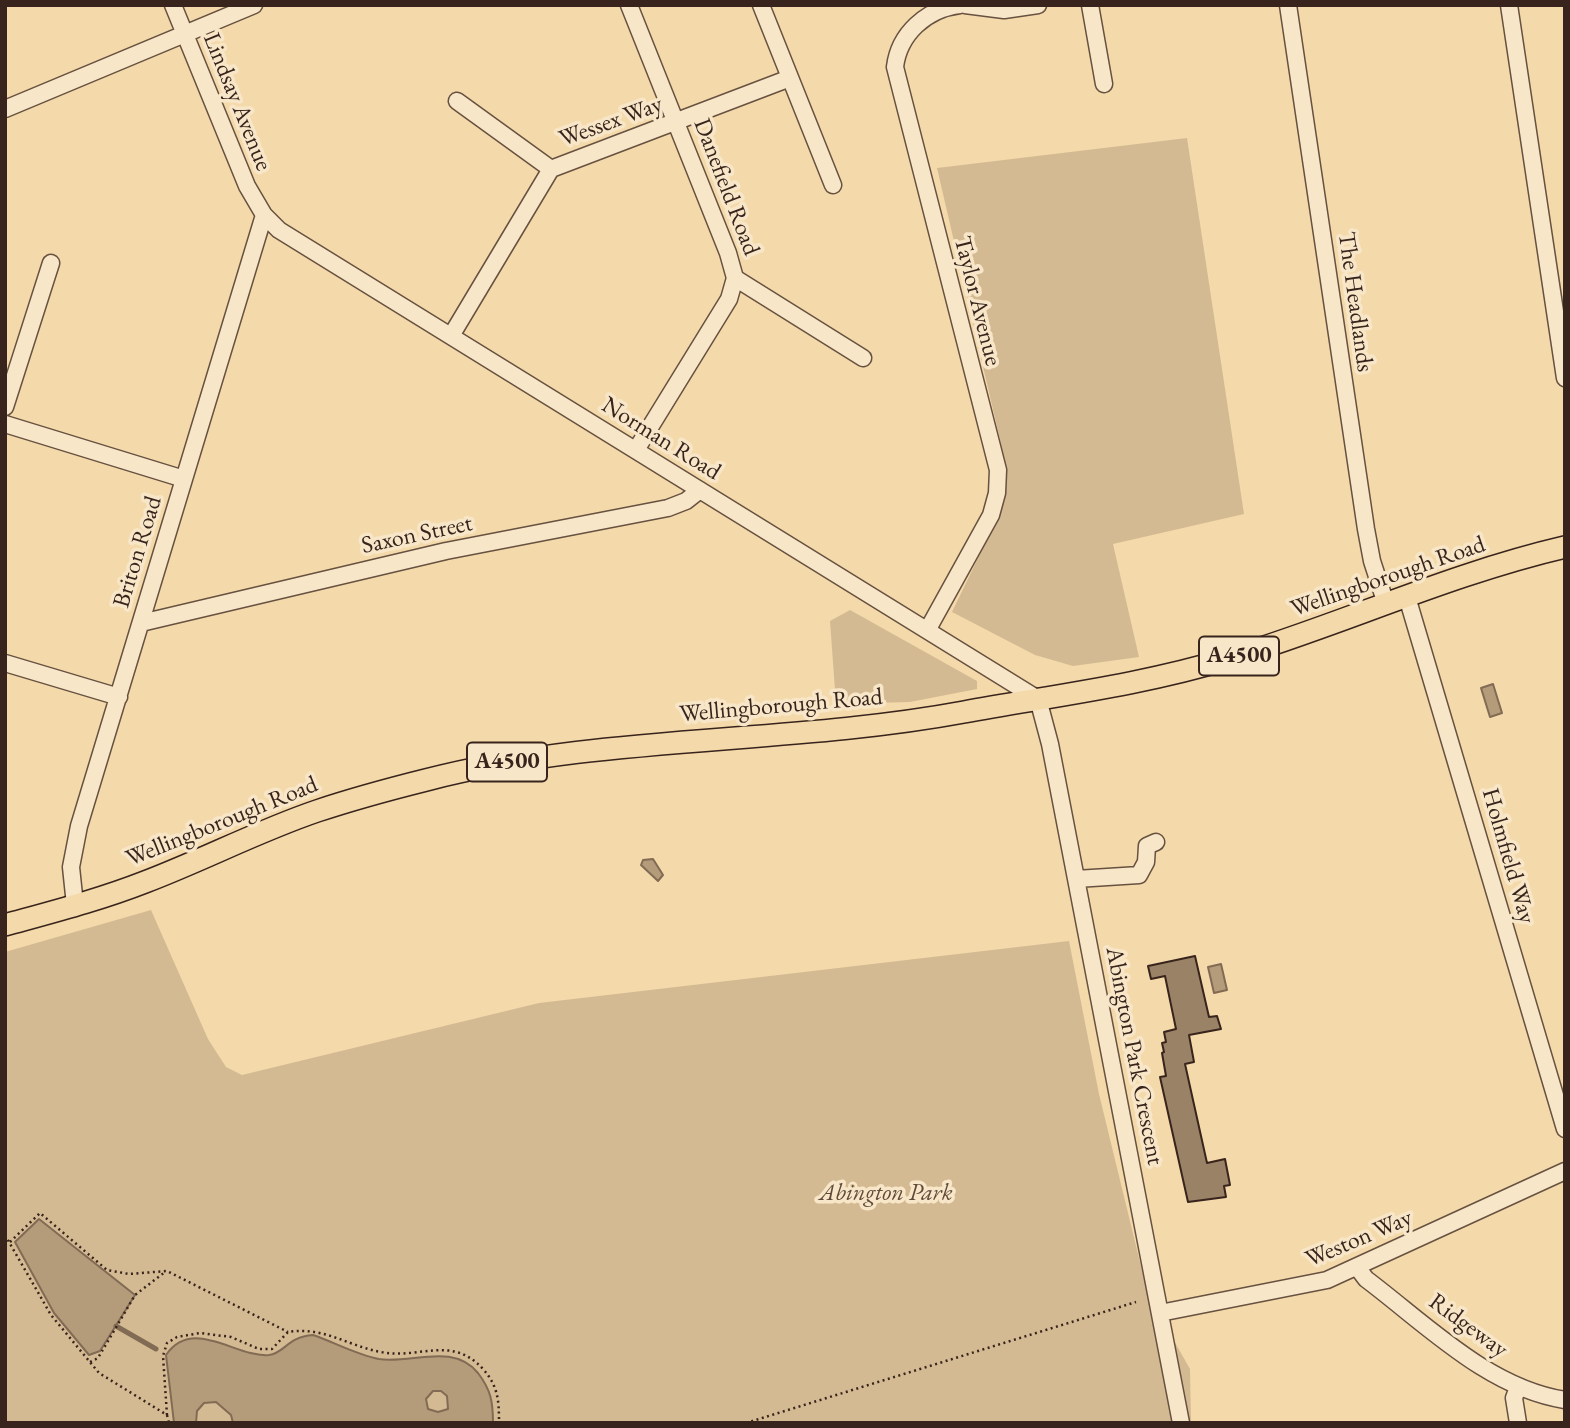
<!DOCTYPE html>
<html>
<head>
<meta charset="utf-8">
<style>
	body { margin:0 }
	#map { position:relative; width:1570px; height:1428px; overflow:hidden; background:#f4d9aa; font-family:"EB Garamond",serif }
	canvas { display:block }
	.frame { position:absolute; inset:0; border:7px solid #38241c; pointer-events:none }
</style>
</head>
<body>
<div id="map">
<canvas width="1570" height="1428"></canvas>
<div class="frame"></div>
</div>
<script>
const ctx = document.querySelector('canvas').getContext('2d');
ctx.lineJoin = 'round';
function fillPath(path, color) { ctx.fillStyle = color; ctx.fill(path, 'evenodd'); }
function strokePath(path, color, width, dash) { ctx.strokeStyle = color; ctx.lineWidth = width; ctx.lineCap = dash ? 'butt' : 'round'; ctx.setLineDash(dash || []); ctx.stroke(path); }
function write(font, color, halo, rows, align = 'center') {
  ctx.font = font + ' "EB Garamond",serif'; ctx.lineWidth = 7; ctx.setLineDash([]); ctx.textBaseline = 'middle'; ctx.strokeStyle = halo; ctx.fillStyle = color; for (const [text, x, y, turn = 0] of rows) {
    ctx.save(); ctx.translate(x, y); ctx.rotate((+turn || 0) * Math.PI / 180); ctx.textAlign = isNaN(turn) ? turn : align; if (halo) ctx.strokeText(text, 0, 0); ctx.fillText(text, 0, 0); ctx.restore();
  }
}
const green = new Path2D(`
	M1187,138L1244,514L1113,544L1139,657L1073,666L1035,655L952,612L994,525L1005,485L1001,444L937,168Z
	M850,610L977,681V689L910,702L836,704L830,621Z
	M151,910L208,1039L226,1067L242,1075L539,1003L1069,941L1099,1094L1148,1295L1190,1369L1191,1423H5V952Z`);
const water = new Path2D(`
	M1493,684L1502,713L1490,717L1481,688Z
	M653,859L663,875L658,881L641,865L643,860Z
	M1221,964L1227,990L1214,993L1208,967Z
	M39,1219L135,1295L100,1351L89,1355L54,1313L15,1242Z
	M313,1335C334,1342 357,1355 379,1359C412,1364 453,1342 478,1373C491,1390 493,1402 493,1423H233L231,1415L216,1402L204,1403L197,1411L196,1423H174L166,1355C193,1316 236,1358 269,1355C285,1353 287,1337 313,1335ZM433,1391H441L447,1396L448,1409L438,1412L428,1409L426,1399Z`);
const stream = new Path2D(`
	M116,1326L156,1349`);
const building = new Path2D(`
	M1195,956L1209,1017L1217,1016L1221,1029L1189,1035L1194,1062L1185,1064L1207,1163L1225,1159L1230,1185L1224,1186L1226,1197L1188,1202L1160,1077L1166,1076L1162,1053L1164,1052L1162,1043L1166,1042L1164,1032L1176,1029L1165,976L1151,979L1148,966Z`);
const path = new Path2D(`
	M5,1235L51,1315L99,1373L167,1415L169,1423
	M10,1242L40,1213L107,1270L129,1274L167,1271L288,1332
	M90,1362L98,1358L135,1295L165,1272
	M167,1415L163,1356L167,1343L177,1337L200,1333L231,1337L259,1349H272L288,1332C323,1326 348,1346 381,1352C419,1360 451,1334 483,1369C498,1386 499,1400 499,1423
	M746,1423L1136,1302`);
const minor = new Path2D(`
	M173,5L247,186L264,215L279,230L1038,699L1050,744L1181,1423
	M629,5L728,253L735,278L729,299L636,450
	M761,5L833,185
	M965,5L1004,10L1038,5
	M1090,5L1104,84
	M1288,5L1366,529L1372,561L1386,604
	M1509,5L1565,378
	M457,101L551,169
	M5,109L254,5
	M735,278L863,358
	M451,336L551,169L790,78
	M5,407L51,263
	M5,424L184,479
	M1407,597L1565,1129
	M141,623L446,551L668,508L686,501L700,490
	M928,629L991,515L997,493L998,470L895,67C899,34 926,9 960,5
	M5,663L119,697
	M1076,879L1139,875L1146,862L1147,846L1156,842
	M75,905L71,867L79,826L264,215
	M1357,1267L1366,1279C1426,1324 1488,1388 1565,1400
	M1160,1313L1327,1280L1565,1171
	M1518,1423L1514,1398L1518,1387`);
const major = new Path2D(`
	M5,925C52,912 99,900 145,882C203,860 258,831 317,811C353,799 390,789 426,780C603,734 786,745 964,712C1051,696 1142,685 1227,659C1340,625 1449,574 1565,547`);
const shields = [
	[1239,656,80],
	[507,762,80]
];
const shieldNames = [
	["A4500",1239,656],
	["A4500",507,762]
];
const streetNames = [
	["Lindsay Avenue",237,102,68],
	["Wessex Way",611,122,-20],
	["Danefield Road",726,187,69],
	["Taylor Avenue",977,301,76],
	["The Headlands",1355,302,82],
	["Norman Road",661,439,32],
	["Saxon Street",417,535,-12],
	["Briton Road",138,552,-73],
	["Wellingborough Road",1388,577,-19],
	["Wellingborough Road",781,706,-5],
	["Wellingborough Road",222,822,-22],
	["Holmfield Way",1508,856,74],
	["Abington Park Crescent",1134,1056,79],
	["Weston Way",1359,1239,-23],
	["Ridgeway",1468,1326,36]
];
const parkNames = [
	["Abington Park",886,1193]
];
fillPath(green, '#d4ba92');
fillPath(water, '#b49b7a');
strokePath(water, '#826b54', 2);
strokePath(stream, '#826b54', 5);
fillPath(building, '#9a8266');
strokePath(building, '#38241c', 2);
strokePath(minor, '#675140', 19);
strokePath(major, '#38241c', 24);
strokePath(path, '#38241c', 2.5, [2, 3.5]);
strokePath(minor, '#f8e6c8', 16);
strokePath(major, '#f4d9aa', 21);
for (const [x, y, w] of shields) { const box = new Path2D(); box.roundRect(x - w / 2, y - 19.5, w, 39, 5); ctx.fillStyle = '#f8e6c8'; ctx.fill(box); strokePath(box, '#38241c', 2); }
write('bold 23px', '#38241c', null, shieldNames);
write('24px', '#38241c', '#f8e6c8', streetNames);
write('italic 24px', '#5f4a3a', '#f8e6c8', parkNames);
</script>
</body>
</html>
